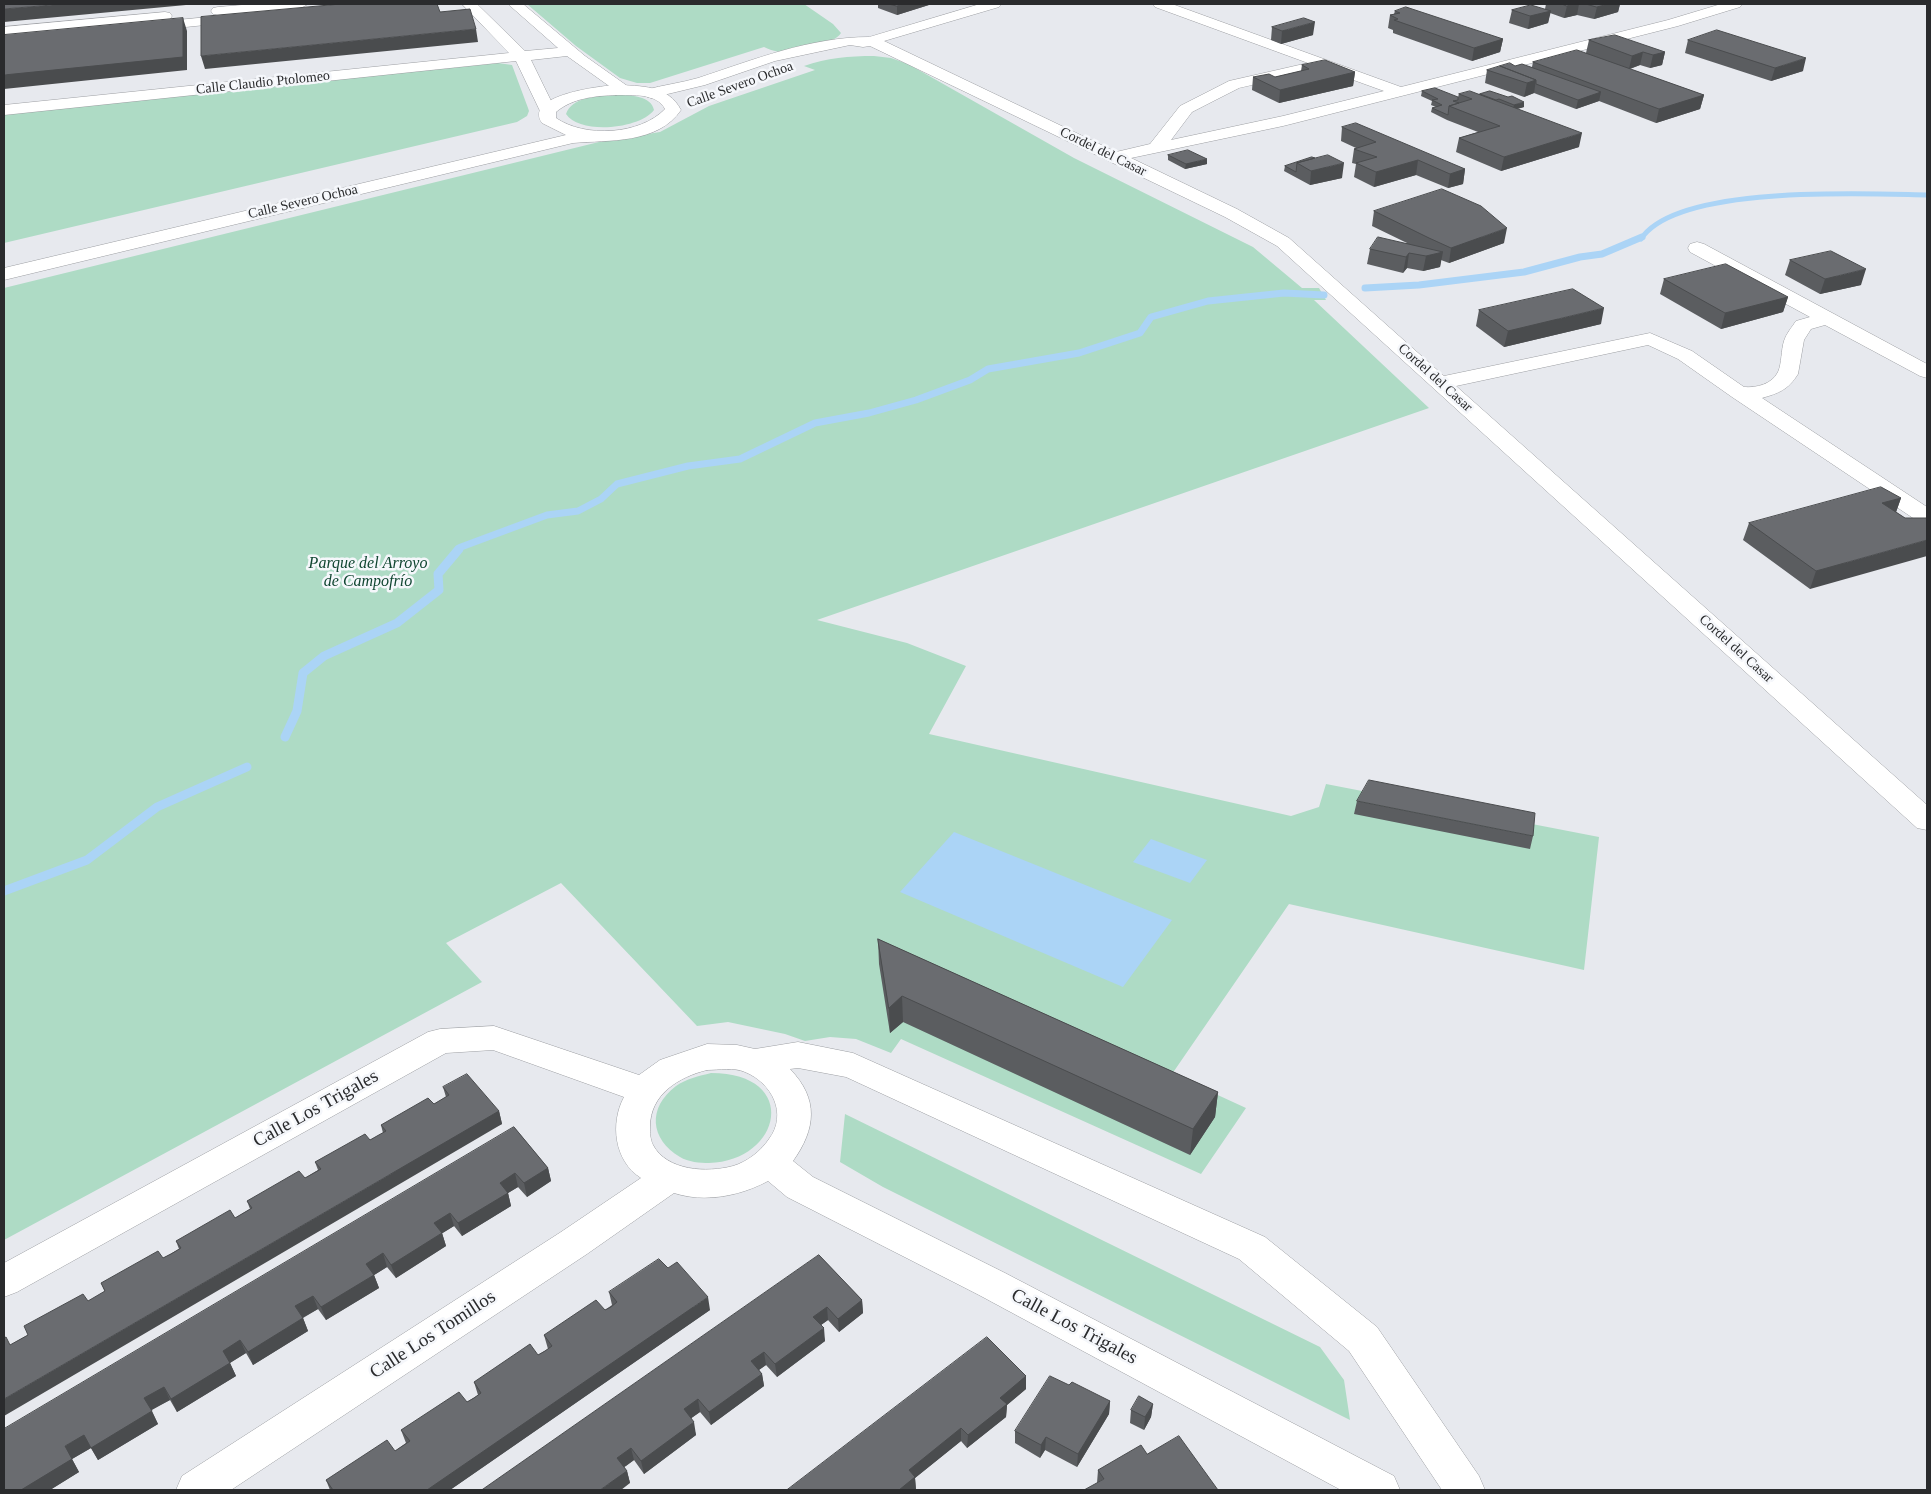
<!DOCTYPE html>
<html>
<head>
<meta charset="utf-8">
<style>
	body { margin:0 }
	#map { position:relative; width:1931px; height:1494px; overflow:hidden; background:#e7e9ee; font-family:Georgia,serif }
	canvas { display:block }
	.frame { position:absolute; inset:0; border:5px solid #2a2b2d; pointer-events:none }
</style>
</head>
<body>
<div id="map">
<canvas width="1931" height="1494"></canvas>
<div class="frame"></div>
</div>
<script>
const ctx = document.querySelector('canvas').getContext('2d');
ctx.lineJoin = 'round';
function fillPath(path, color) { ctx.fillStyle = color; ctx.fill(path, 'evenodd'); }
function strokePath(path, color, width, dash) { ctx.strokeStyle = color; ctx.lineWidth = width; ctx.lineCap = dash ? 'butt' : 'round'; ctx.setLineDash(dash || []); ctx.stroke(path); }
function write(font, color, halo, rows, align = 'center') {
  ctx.font = font + ' Georgia,serif'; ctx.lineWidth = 5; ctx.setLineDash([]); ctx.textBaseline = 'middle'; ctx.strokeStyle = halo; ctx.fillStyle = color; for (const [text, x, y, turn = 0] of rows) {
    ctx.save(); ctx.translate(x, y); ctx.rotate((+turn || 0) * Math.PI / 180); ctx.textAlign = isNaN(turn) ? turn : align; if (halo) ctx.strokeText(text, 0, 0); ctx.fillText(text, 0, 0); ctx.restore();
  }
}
const green = new Path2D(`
	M527,4H804L833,24L841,33C834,45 793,52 779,52C774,51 768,49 764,47L650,83H637L620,78L576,46Z
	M874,56L891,58L908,64L1074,158L1253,247L1302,288H1319L1326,300H1314L1429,408L817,620L907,643L966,666L929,734L1291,816L1319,807L1326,784L1599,837L1584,970L1289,904L1172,1074L1246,1108L1201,1174L901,1039L891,1053L856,1039L830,1037L805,1041L785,1034L728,1022L697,1026L561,883L446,943L482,982L4,1240V288L599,142L660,132L709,106L815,70L804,66C827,58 849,56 874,56Z
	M498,63L512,65L528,108L529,111L527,116L517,122L4,243V114Z
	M612,95C625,95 651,94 654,110C640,129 580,135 566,114C572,97 597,96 612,95Z
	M711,1073C801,1073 782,1161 709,1163C700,1163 688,1162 680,1157C650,1139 647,1108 676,1086C686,1079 699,1076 711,1073Z
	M845,1114L1320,1347L1344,1380L1350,1420L883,1187L840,1162Z`);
const water = new Path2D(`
	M954,832L1172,920L1123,987L900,892Z
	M1151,839L1207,860L1190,883L1133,862Z`);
const streamFar2 = new Path2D(`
	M1641,239C1677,184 1866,194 1927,195`);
const streamFar1 = new Path2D(`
	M1365,288L1419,285L1524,272L1580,257L1602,254L1642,237
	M458,550L461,547L547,515L578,511L601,499L617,484L688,466L740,459L815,423L869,413L916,400L970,380L988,369L1079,353L1140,333L1151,317L1208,301L1284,293L1324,295`);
const stream = new Path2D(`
	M285,737L297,711L303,673L324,656L397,623L439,590L438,574L459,549
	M4,891L87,860L157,807L247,767`);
const minor = new Path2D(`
	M254,4H308L301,8L218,15L213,14L211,11L213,8L218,7Z
	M462,4H477L525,51L558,48L508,4H523L585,56L633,90L631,93H619L567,56L531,60L556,111L554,114H542L540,111L516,61L4,115V105L509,53Z
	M980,4H1001L999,7L884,41L1116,152L1150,144L1180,106L1229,81L1308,63L1155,7L1153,4H1172L1401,87L1668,20L1721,4H1742L1740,7L1678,26L1283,126L1131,158L1237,209L1289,238L1444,376L1650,333L1692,351L1744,387C1757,388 1772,384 1778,372C1782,363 1781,350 1784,341C1786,334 1792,327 1796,321L1810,317L1690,252L1688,248L1690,244L1697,242L1704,244L1927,364V378L1920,376L1825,325L1811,329L1804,340L1798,374C1788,390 1779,393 1762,398L1927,507V524L1919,522L1732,397L1678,359L1648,345L1456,386L1927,805V830L1917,828L1277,246L1225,217L870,46L863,47L850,45L775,61L705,85L651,98L645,96L643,93L645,90C663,85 681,83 698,78C753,60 810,37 869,37ZM1323,69L1384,91L1283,116L1171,140L1192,112L1239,88Z
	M165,12L170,13L172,16L170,19L4,35V27Z
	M239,14L244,15L246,18L244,21L147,31L142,30L140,27L142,24L147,23Z
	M494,1026L639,1075L660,1060L707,1044L737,1045L755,1049L798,1042L853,1053L1265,1237L1377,1327L1479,1476L1485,1490H1442L1349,1351L1239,1259L846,1077L798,1068L790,1069C819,1099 816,1129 793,1161L813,1177L1005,1273L1394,1476L1400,1490H1341L979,1295L787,1197L768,1181C740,1196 705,1203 674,1193L587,1254L231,1490H176L182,1476L561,1232L641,1178C614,1161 610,1123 624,1097L493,1050L446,1053L17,1292L4,1297V1263L428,1032L440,1029ZM707,1070C719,1070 734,1067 745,1072C772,1083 788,1114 769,1139C761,1151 747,1162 733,1166C707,1173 667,1171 653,1145C650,1139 650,1133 650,1127C650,1094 679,1077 707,1070Z`);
const major = new Path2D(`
	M616,85C641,86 668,85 681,110C658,144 609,140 573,143L4,280V268L566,135L542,123C523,95 601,86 616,85ZM616,95C632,95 657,93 665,109C640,135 585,138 556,118V112C573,98 594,96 616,95Z`);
const wall = new Path2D(`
	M878,4H932L897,15L878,8Z
	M1546,4H1620L1618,12L1594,19L1577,15L1564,18L1550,13L1548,23L1528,29L1509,23L1512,10L1545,9Z
	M1395,11L1503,39L1500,52L1472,61L1393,33V30L1388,28L1390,15L1394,14Z
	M1272,27L1313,35L1281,44L1271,40Z
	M1589,40L1665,52L1662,65L1650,68L1640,65L1630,69L1704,95L1700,109L1656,123L1599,101L1576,109L1534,93L1524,97L1485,83L1487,70L1515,66L1532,67L1533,62L1586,53Z
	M1688,40L1803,71L1771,81L1685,53Z
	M1302,65L1355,72L1353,86L1279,103L1252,90L1253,77H1275L1301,71Z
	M1422,91L1458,97L1459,94H1480L1490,91L1524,107L1517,109L1579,147L1501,171L1456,152L1459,138L1478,132L1447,120L1431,112L1432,108L1436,107L1431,105L1432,101L1421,96Z
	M1342,127L1465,169L1463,184L1448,188L1416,175L1374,187L1354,177L1356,164L1352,163L1354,149L1356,148L1341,141Z
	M1168,155L1207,164L1185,169L1168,160Z
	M1312,157L1342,178L1310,185L1284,171L1285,166Z
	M1374,211L1504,243L1449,263L1441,260L1440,267L1423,271L1407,268L1403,273L1367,264L1370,249L1407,243L1372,226Z
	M1790,260L1861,285L1820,294L1785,275Z
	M1664,279L1788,297L1783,312L1721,329L1660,294Z
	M1479,310L1601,324L1504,347L1476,326Z
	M1901,498L1896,512L1905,518L1810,589L1743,540L1749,523Z
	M1357,801L1533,836L1530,849L1354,814Z
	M878,939L1218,1092L1215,1117L1190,1155L903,1022L890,1033L879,964Z
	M443,1087L499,1111L502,1124L10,1345L105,1292L101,1283L163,1258L179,1249L176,1241L235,1218L250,1209L247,1201L305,1178L318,1170L315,1162L370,1140L383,1133L381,1125L434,1104L446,1097Z
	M514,1127L548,1168L551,1181L527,1197L518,1187L508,1193L511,1206L462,1236L454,1226L442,1233L446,1246L396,1278L387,1267L374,1275L379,1288L326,1320L318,1309L303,1318L308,1331L253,1365L246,1353L230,1363L236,1376L177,1412L170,1400L158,1406L151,1410L158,1424L98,1460L91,1448L72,1459L79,1472L50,1490H4Z
	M819,1255L862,1300L863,1313L839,1332L828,1320L821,1325L825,1341L777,1377L766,1365L759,1370L762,1374L764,1386L711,1425L700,1412L691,1418L696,1435L644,1474L634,1460L626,1466L624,1467L627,1471L630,1483L482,1490Z
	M609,1292L710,1310L450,1490H330L326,1480L395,1451L406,1443L401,1430L467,1402L478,1395L474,1382L538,1355L548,1349L544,1335L605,1310L612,1305Z
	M1026,1376V1389L1007,1405L1006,1417L967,1448L961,1441L915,1478L916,1490H787Z
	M1069,1385L1110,1401L1109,1414L1077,1467L1045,1450L1040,1458L1015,1443V1431Z
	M1153,1404L1151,1417L1144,1430L1130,1423L1131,1410Z
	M1147,1454L1097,1483L1098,1470Z`);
const shadedWall = new Path2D(`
	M64,4H186V5L4,22V9Z
	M905,4H932L897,15V6Z
	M1574,4H1579L1577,15L1564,18L1567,6Z
	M1608,4H1620L1618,12L1594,19L1597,7Z
	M1551,11L1548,23L1528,29L1530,16Z
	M183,18L187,31V70L4,89V75Z
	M1315,22L1313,35L1281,44L1282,31Z
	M476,29L478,42L205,69L201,56Z
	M1503,39L1500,52L1472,61L1474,48Z
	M1643,52L1640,65L1629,69L1632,56Z
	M1665,52L1662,65L1650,68L1653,55Z
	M1806,58L1803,71L1771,81L1775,68Z
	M1355,72L1353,86L1279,103L1280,90Z
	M1536,80L1534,93L1524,97L1527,83Z
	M1601,92L1599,101L1576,109L1578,100Z
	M1704,95L1700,109L1656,123L1659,109Z
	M1524,102V107L1513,110L1514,105Z
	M1582,133L1579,147L1501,171L1504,157Z
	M1207,159V164L1185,169L1186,164Z
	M1418,160L1416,175L1374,187L1376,172Z
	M1344,163L1342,178L1310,185L1311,171Z
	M1465,169L1463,184L1448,188L1450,174Z
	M1507,228L1504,243L1449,263L1451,248Z
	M1443,252L1440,267L1423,271L1426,256Z
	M1409,253L1407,268L1403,273L1406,257Z
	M1866,269L1861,285L1820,294L1825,279Z
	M1788,297L1783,312L1721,329L1725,313Z
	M1604,308L1601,324L1504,347L1508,331Z
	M1901,498L1895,515L1882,503Z
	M1927,540V556L1810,589L1816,571Z
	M902,996L903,1022L890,1033L889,1008Z
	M1218,1092L1215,1117L1190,1155L1193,1129Z
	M499,1111L502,1124L4,1416V1399Z
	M548,1168L551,1181L527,1197L524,1183Z
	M515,1173L518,1187L503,1196L500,1183Z
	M508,1193L511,1206L462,1236L458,1223Z
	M450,1213L454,1226L438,1236L434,1223Z
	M442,1233L446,1246L396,1278L391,1265Z
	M383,1253L387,1267L371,1277L366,1264Z
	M374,1275L379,1288L326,1320L321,1307Z
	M313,1296L318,1309L300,1319L295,1306Z
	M708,1297L710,1310L450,1490H427Z
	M862,1300L863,1313L839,1332L838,1319Z
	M827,1307L828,1320L821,1325L813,1317Z
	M303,1318L308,1331L253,1365L248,1352Z
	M824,1328L825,1341L777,1377L775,1364Z
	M240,1340L246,1353L228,1364L223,1351Z
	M764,1352L766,1365L753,1374L751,1361Z
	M230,1363L236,1376L177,1412L171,1399Z
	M762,1374L764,1386L711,1425L709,1412Z
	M1026,1376V1389L1007,1405L1006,1417L967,1448L968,1435L1000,1398Z
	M164,1387L170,1400L150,1411L144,1398Z
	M698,1399L700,1412L686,1422L684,1409Z
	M1110,1401L1109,1414L1077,1467L1078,1454Z
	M1153,1404L1151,1417L1144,1430L1145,1417Z
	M152,1411L158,1424L98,1460L91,1448Z
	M694,1422L696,1435L644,1474L641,1461Z
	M961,1428V1441L915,1478L916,1490H899L909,1470Z
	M84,1435L91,1448L72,1459L79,1472L50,1490H21L65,1446Z
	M1046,1437L1045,1450L1040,1458L1041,1445Z
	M631,1448L634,1460L620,1470L617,1458Z
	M627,1471L630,1483L621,1490H600Z`);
const building = new Path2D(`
	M4,4H64L4,9Z
	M341,4H437L440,12L470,9L476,29L201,56V17Z
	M889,4H905L897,6Z
	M1562,4H1574L1567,6Z
	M1586,4H1608L1597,7Z
	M1531,5L1551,11L1530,16L1512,10Z
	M1406,7L1503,39L1474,48L1394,20L1398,19L1390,15L1400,13L1395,11Z
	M183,18V57L4,75V35Z
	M1304,18L1315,22L1282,31L1272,27Z
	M1717,30L1806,58L1775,68L1688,40Z
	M1615,35L1665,52L1653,55L1643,52L1632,56L1589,40Z
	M1577,50L1704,95L1659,109L1533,62Z
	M1325,60L1355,72L1280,90L1253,77L1269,74L1275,77L1309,69L1302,65Z
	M1510,63L1515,66L1522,64L1601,92L1578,100L1536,84V80L1500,66Z
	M1500,66L1536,80L1527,83L1487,70Z
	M1435,88L1458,97V100L1453,101L1459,103L1449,106L1448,115L1432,108L1442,105L1432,100L1438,99L1422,91Z
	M1470,91L1582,133L1504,157L1459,138L1500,126L1449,106L1472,99L1459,94Z
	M1490,91L1508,97L1512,96L1524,102L1514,105L1499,99L1496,100L1480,94Z
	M1356,123L1465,169L1450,174L1418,160L1376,172L1356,163L1377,157L1354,149L1376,142L1342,127Z
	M1188,150L1207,159L1186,164L1168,155Z
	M1328,155L1344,163L1311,171L1297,163Z
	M1312,157L1315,158L1297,163L1296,172L1285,166Z
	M1442,189L1481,206L1507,228L1451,248L1429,238L1374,211Z
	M1378,237L1443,252L1426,256L1409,253L1406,257L1370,249Z
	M1831,251L1866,269L1825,279L1790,260Z
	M1726,264L1788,297L1725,313L1664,279Z
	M1573,289L1604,308L1508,331L1479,310Z
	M1881,487L1901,498L1882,503L1905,518H1927V540L1816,571L1749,523Z
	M1369,780L1535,813L1533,836L1357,801Z
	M878,939L1218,1092L1193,1129L902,996L889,1008Z
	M467,1074L499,1111L4,1399V1338L6,1337L10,1345L28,1335L24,1326L83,1294L88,1301L105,1291L101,1283L158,1251L163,1258L171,1254L181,1248L176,1241L230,1210L235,1218L252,1208L247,1201L299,1171L305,1178L321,1169L315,1162L365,1134L370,1140L377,1136L386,1131L381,1125L428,1098L434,1104L449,1095L443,1087Z
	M514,1127L548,1168L524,1183L515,1173L500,1183L508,1193L458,1223L450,1213L434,1223L442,1233L391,1265L383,1253L366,1264L374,1275L321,1307L313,1296L295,1306L303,1318L248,1352L240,1340L223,1351L230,1363L171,1399L164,1387L144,1398L152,1411L91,1448L84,1435L65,1446L72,1459L21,1490H4V1429Z
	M819,1255L862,1300L838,1319L827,1307L813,1317L824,1328L775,1364L764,1352L751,1361L762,1374L709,1412L698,1399L684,1409L694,1422L641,1461L631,1448L617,1458L627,1471L600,1490H482Z
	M659,1259L668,1268L677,1262L708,1297L427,1490H333L326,1480L387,1440L395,1451L410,1441L401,1430L459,1392L467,1402L474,1398L481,1393L474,1382L530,1344L538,1355L545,1351L552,1346L544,1335L596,1300L605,1310L611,1307L617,1302L609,1292Z
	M987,1337L1026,1376L1000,1398L1007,1404L968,1435L961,1428L909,1470L915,1477L899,1490H787Z
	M1050,1376L1069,1385L1072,1382L1110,1401L1078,1454L1046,1437L1041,1445L1015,1431Z
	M1139,1396L1153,1404L1145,1417L1131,1410Z
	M1179,1436L1218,1490H1084L1104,1479L1098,1470L1141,1445L1147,1454Z`);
const farStreetnames = [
	["Calle Claudio Ptolomeo",263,83,-6],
	["Calle Severo Ochoa",740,85,-20],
	["Cordel del Casar",1103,152,26],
	["Calle Severo Ochoa",303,202,-13],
	["Cordel del Casar",1435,378,42],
	["Cordel del Casar",1736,649,42]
];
const parkNames = [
	["Parque del Arroyo",368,564],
	["de Campofrío",368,582]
];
const nearStreetnames = [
	["Calle Los Trigales",316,1109,-29],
	["Calle Los Trigales",1074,1327,28],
	["Calle Los Tomillos",433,1335,-33]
];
fillPath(green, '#aedbc5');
fillPath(water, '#abd4f6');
strokePath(streamFar2, '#abd4f6', 5);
strokePath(streamFar1, '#abd4f6', 7);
strokePath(stream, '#abd4f6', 9);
strokePath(minor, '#9d9fa3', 1);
strokePath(major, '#9d9fa3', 1);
fillPath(minor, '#fff');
fillPath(major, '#fff');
fillPath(wall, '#5b5d60');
fillPath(shadedWall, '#4a4c4e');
fillPath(building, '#6a6c70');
strokePath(building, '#4a4c4e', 1);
write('14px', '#2a2b2d', '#f5f7fb', farStreetnames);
write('italic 16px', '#104631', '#f5f7fb', parkNames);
write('19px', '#2a2b2d', '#f5f7fb', nearStreetnames);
</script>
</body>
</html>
